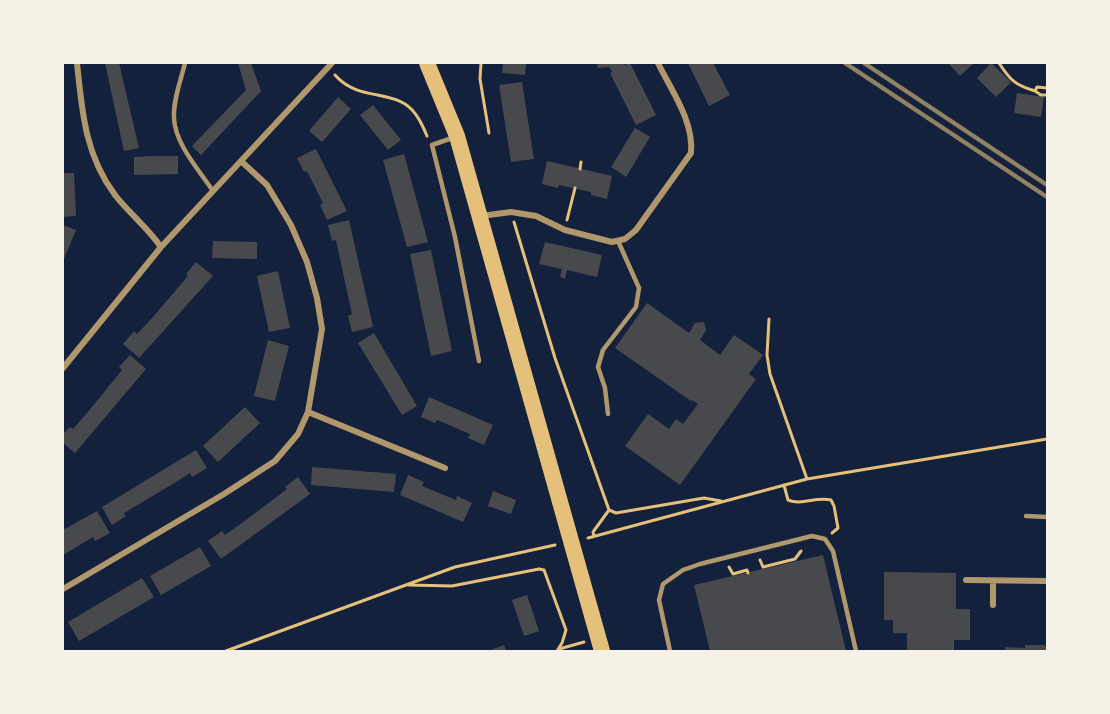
<!DOCTYPE html>
<html>
<head>
<meta charset="utf-8">
<style>
	body { margin:0 }
	#map { position:relative; width:1110px; height:714px; overflow:hidden; background:#14213d; font-family:Cabin,sans-serif }
	canvas { display:block }
	.frame { position:absolute; inset:0; border:64px solid #f6f1e7; pointer-events:none }
</style>
</head>
<body>
<div id="map">
<canvas width="1110" height="714"></canvas>
<div class="frame"></div>
</div>
<script>
const ctx = document.querySelector('canvas').getContext('2d');
ctx.lineJoin = 'round';
function fillPath(path, color) { ctx.fillStyle = color; ctx.fill(path, 'evenodd'); }
function strokePath(path, color, width, dash) { ctx.strokeStyle = color; ctx.lineWidth = width; ctx.lineCap = dash ? 'butt' : 'round'; ctx.setLineDash(dash || []); ctx.stroke(path); }
const building = new Path2D(`
	M105,63H119L139,148L124,151Z
	M238,63H251L261,91L201,155L192,146L246,90Z
	M503,63H526L525,75L502,73Z
	M597,63H623L624,65L630,63L656,115L636,125L610,73L612,72L609,67L598,68Z
	M688,63H713L730,95L709,106Z
	M948,63H974L960,76Z
	M991,63L1011,82L996,97L977,78Z
	M522,82L534,159L511,162L499,85Z
	M1017,93L1044,97L1041,117L1014,113Z
	M338,97L351,109L322,142L309,131Z
	M373,105L401,140L388,150L360,115Z
	M635,128L650,137L626,177L611,167Z
	M316,149L347,211L327,220L320,205L323,203L307,171L304,172L297,158Z
	M404,154L428,242L407,247L383,160Z
	M156,156H178V174L134,175V157Z
	M547,161L612,176L607,199L591,195V192L559,185L558,188L542,184Z
	M63,173H74L76,216L63,217Z
	M349,220L373,327L352,332L348,316L352,314L348,296L336,240L332,241L328,225Z
	M63,225L76,230L63,261Z
	M213,241L257,242V259L212,258Z
	M545,242L602,255L597,277L567,270L565,279L560,277L562,269L539,264Z
	M431,250L452,351L431,356L410,254Z
	M196,262L213,276L139,358L123,344L134,331L137,334L152,318L188,276L186,274Z
	M278,271L290,328L269,332L257,276Z
	M647,303L689,333L695,323L704,322L706,330L700,340L720,355L734,335L763,355L749,374L756,379L680,485L625,446L648,414L669,429L676,419L683,424L698,404L692,400L691,401L615,348Z
	M374,333L417,406L402,415L358,343Z
	M268,340L289,346L275,401L254,396Z
	M130,355L146,369L75,453L63,443V434L70,427L73,429L87,413L122,370L119,367Z
	M429,397L493,425L484,445L468,438L470,434L437,420L435,423L421,417Z
	M245,407L260,423L218,462L203,446Z
	M196,450L207,468L192,477L190,473L171,485L124,513L126,516L112,525L102,507Z
	M312,467L396,474L394,492L311,485Z
	M408,475L424,482L422,486L456,500L457,496L472,503L463,522L400,495Z
	M298,477L310,494L221,559L208,541L222,531L225,535L242,523L287,489L285,487Z
	M493,491L516,500L511,514L488,506Z
	M97,511L110,533L95,541L93,537L63,555V530Z
	M200,547L211,566L161,595L150,576Z
	M823,555L846,651H710L694,585Z
	M884,572L956,573V609H970V640H954V651H907V633H893V620H884Z
	M142,578L154,597L79,641L68,622Z
	M527,595L539,631L524,636L512,600Z
	M504,645L506,651H488Z
	M1025,645H1045L1047,651H1005V647L1025,648Z`);
const path = new Path2D(`
	M481,63L480,79L489,133
	M999,63C1010,80 1015,85 1035,91L1037,87L1047,88
	M335,75C356,99 385,91 405,104C416,111 422,124 427,136
	M1035,91L1041,95H1047
	M580,169L581,162
	M567,220L575,188
	M514,222L555,358L609,510L616,513L704,498L721,501
	M769,319L767,355L770,374L807,479
	M784,485L788,500C802,506 816,496 831,500L834,506L838,528L832,533
	M594,536L593,532L609,510
	M588,538L807,479L1047,439
	M760,560L763,567L795,559L801,551
	M729,567L733,574L747,570L748,573
	M409,585L452,586L539,569L544,570L566,630L562,643L557,651
	M559,649L584,642
	M226,651L455,567L555,545`);
const service = new Path2D(`
	M185,63C181,80 173,100 174,118C175,144 199,170 213,191
	M455,137L432,145L455,237L479,361
	M608,414L605,388L598,367L603,350L636,307L639,288L618,241
	M1026,516L1047,517
	M670,651L659,600L663,584L683,570L700,564L812,536L825,539L833,551L856,651`);
const minor = new Path2D(`
	M77,63C82,111 85,155 115,195C129,213 148,228 161,247
	M481,216L511,212L536,216L565,230L612,242L625,239L636,230L691,153C694,121 671,90 658,63
	M63,368L161,247L332,63
	M308,412L445,468
	M966,580L1047,581
	M63,589L224,494L275,461L298,434L308,412L322,329L317,298L307,262L291,225L267,185L241,161
	M993,605V581`);
const trunk = new Path2D(`
	M427,63L457,136L602,651`);
const rail = new Path2D(`
	M845,63L1047,197
	M864,63L1047,185`);
fillPath(building, '#48494c');
strokePath(path, '#e5c07b', 3);
strokePath(service, '#b1986c', 4.5);
strokePath(minor, '#b1986c', 6);
strokePath(trunk, '#e5c07b', 16);
strokePath(rail, '#918062', 4.5);
</script>
</body>
</html>
